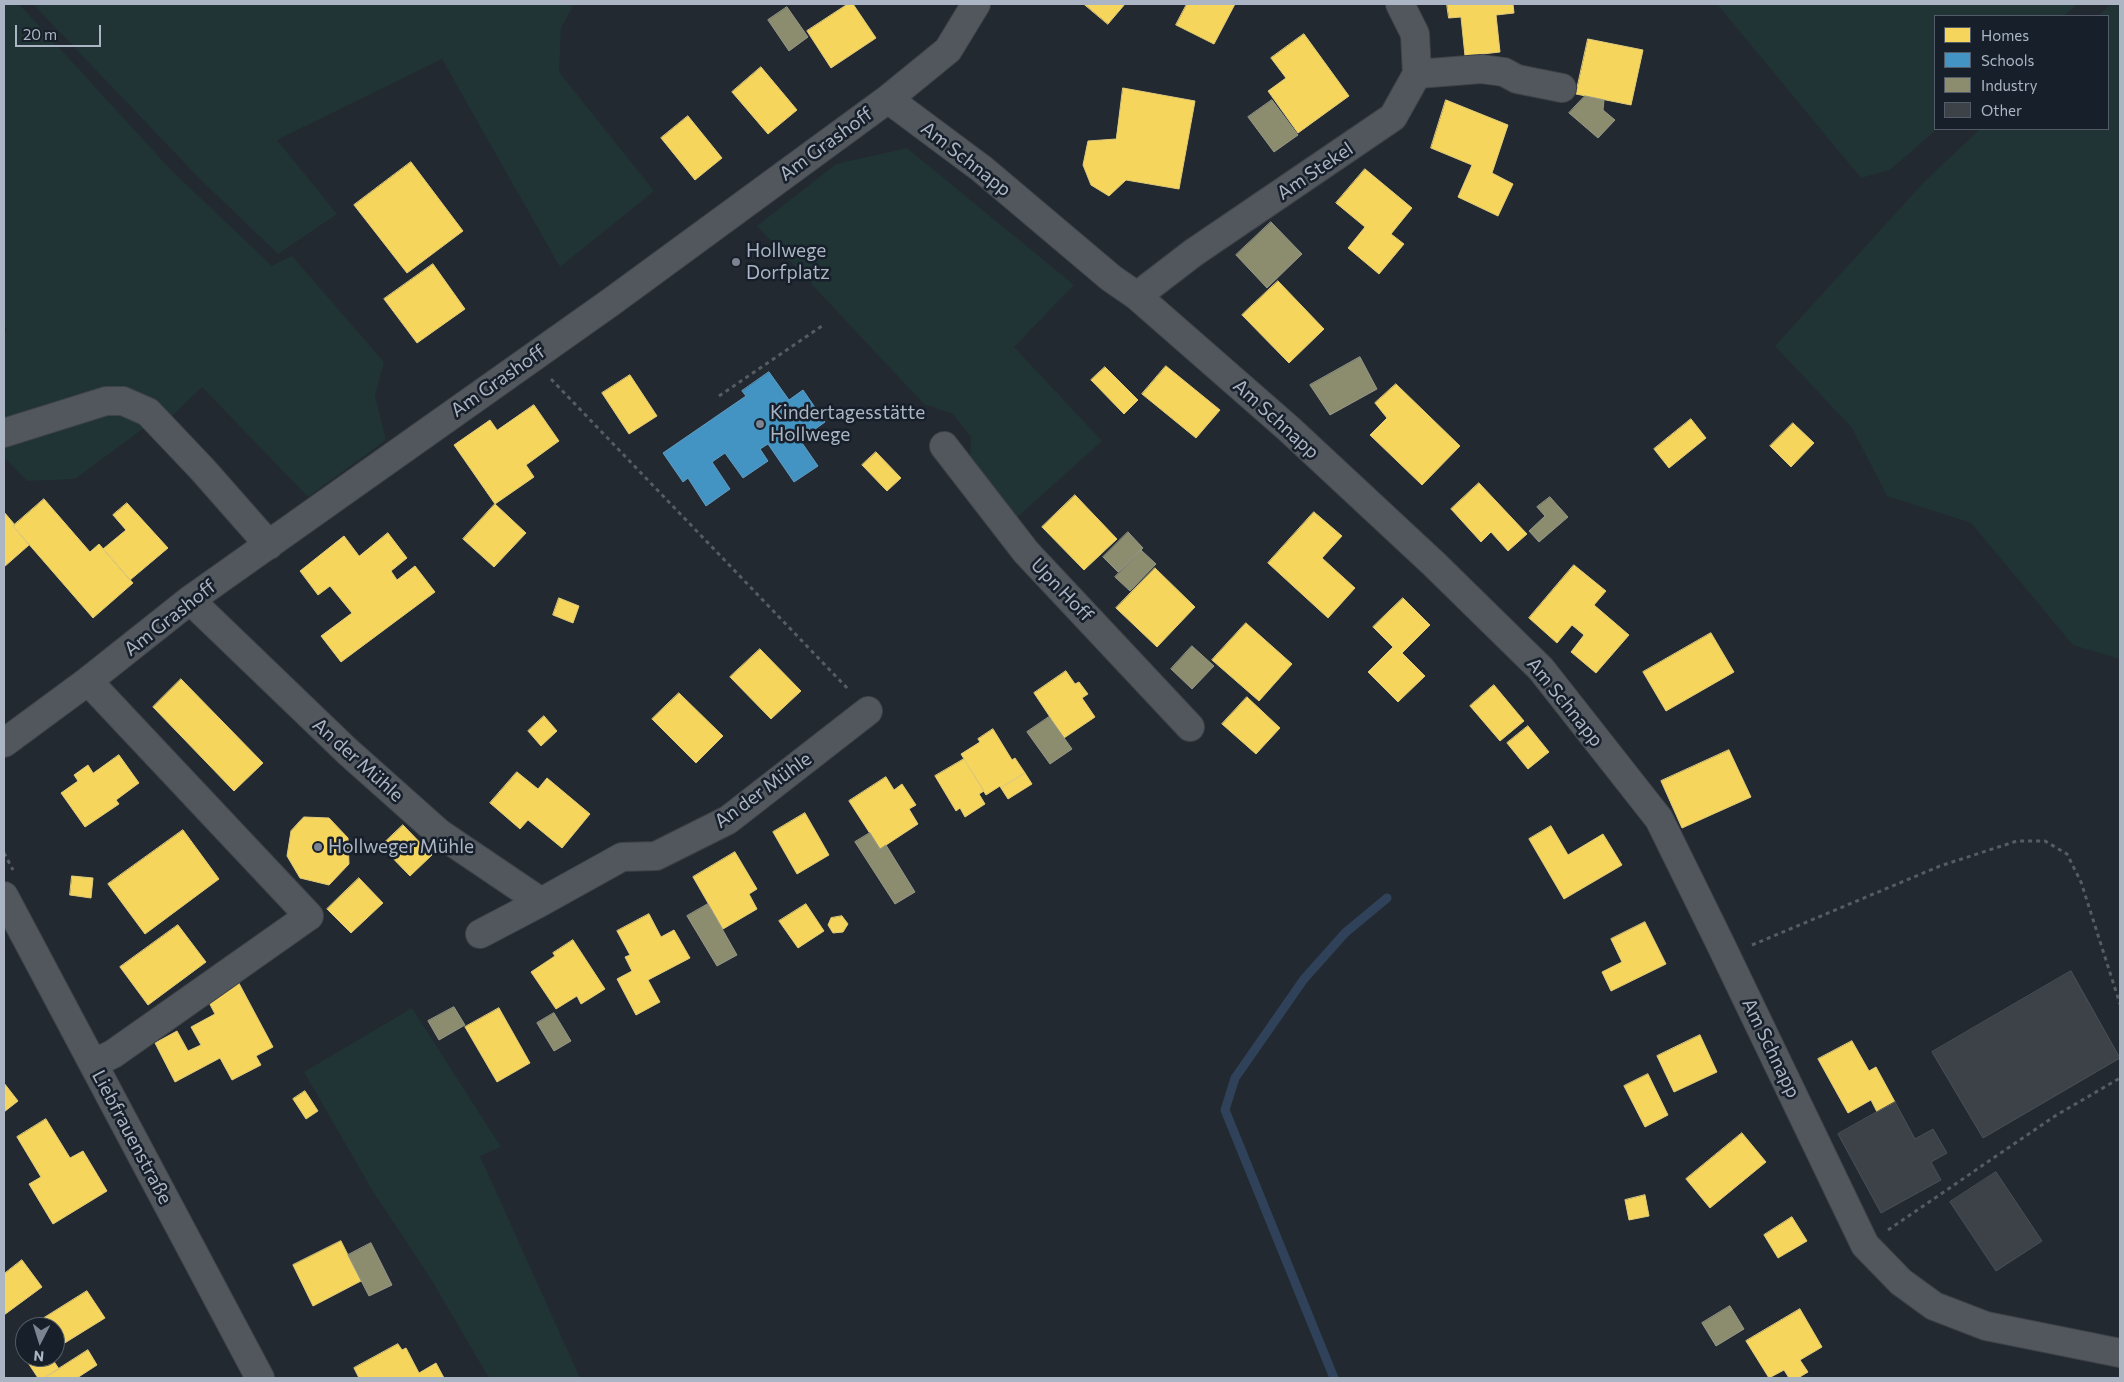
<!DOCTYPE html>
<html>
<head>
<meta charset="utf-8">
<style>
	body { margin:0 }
	#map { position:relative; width:2124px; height:1382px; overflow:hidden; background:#232930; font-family:Commissioner,sans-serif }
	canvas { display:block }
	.frame { position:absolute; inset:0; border:5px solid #abb5c3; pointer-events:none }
	.legend { position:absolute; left:1934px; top:15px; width:175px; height:115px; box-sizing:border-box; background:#171f2a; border:1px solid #525b67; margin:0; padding:6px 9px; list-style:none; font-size:15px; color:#abb5c3 }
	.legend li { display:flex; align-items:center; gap:10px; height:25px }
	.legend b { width:25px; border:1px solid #525b67 }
	.north { position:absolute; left:15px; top:1317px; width:50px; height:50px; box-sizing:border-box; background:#171f2a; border:1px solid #525b67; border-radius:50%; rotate:185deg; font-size:14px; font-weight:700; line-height:20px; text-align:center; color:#abb5c3 }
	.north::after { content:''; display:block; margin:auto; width:18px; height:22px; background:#7b8490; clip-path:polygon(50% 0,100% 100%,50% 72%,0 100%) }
	.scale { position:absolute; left:15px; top:25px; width:86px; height:22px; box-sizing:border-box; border:2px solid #abb5c3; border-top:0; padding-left:6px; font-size:15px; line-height:18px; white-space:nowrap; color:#abb5c3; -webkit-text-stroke:4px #171f2a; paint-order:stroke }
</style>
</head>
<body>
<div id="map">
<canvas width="2124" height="1382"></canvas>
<div class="frame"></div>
<ul class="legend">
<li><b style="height:14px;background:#f6d55c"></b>Homes</li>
<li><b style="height:14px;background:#4393c3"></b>Schools</li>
<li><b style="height:14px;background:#8c8c6e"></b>Industry</li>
<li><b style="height:14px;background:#3d4248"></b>Other</li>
</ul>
<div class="north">N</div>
<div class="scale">20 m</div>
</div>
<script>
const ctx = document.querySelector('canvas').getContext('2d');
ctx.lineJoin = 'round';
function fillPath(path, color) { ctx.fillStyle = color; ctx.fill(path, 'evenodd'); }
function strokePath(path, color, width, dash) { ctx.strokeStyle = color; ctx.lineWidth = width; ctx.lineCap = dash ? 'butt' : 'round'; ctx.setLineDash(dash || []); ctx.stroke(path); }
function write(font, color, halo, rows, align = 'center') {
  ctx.font = font + ' Commissioner,sans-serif'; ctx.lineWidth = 5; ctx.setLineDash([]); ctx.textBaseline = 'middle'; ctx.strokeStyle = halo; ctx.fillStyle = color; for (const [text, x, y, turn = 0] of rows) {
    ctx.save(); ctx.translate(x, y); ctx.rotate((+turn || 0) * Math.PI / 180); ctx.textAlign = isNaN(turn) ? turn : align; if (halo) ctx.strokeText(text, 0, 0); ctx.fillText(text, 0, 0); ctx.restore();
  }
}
const green = new Path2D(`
	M4,4H19L171,170L272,266L292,256L384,362L375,396L386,440L308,497L202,387L168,420L148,403L4,422V336L7,329L4,325Z
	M33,4H574L561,28L559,72L654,191L560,267L442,59L277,140L337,214L278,254L197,176Z
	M1717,4H2078L2064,16H1935V129H1937L1890,170L1861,178Z
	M2111,4H2120V659L2073,645L1971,523L1887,496L1852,428L1775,346L1924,182L1980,129H2108V16H2098Z
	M907,148L1074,285L1014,347L1102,441L1014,520L970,460L971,437L953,414L924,404L757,226L836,164Z
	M109,409L148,425L75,479L27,481L4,457V440Z
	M412,1008L501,1147L480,1156L580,1378H489L431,1279L374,1193L304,1072Z`);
const homes = new Path2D(`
	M848,4H853L876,38L831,68L807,31Z
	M1084,4H1125L1108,24Z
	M1187,4H1235L1214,44L1176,25Z
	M1447,4H1513L1514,13L1496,15L1500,52L1465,56L1461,17L1449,18Z
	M1304,34L1349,96L1298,133L1268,91L1286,78L1271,58Z
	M1588,39L1643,50L1631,105L1576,94Z
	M761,67L797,110L768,134L732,92Z
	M1123,88L1195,101L1179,189L1126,180L1109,196L1091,185L1083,165L1088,141L1116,139Z
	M1446,100L1508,125L1492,173L1513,184L1498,216L1458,197L1472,165L1431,148Z
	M688,116L722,158L695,180L661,138Z
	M411,162L463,231L407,273L354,205Z
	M1365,169L1412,208L1391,234L1404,244L1379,274L1348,248L1365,227L1336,203Z
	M433,264L465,309L417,343L384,299Z
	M1278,281L1324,329L1289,363L1242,315Z
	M1166,366L1220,410L1196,438L1142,394Z
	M1105,367L1138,400L1124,414L1091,380Z
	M630,375L657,416L629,434L602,393Z
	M1396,384L1460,446L1422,485L1370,435L1387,418L1375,403Z
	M534,405L559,441L526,465L534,477L495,504L454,445L490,420L497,430Z
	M1691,419L1706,438L1669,468L1654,449Z
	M1793,423L1814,443L1791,467L1770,446Z
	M876,452L901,478L887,491L862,465Z
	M1479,483L1527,534L1508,551L1491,532L1481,542L1451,509Z
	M1075,495L1117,539L1084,570L1042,527Z
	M44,499L90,552L99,544L133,583L93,618L13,526Z
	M127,503L168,548L130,580L103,549L126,530L113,515Z
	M495,504L526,533L494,567L463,539Z
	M4,512L15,525L13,526L29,545L4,567Z
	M1314,512L1342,536L1322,558L1355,588L1328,618L1268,563Z
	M388,533L407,558L391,571L397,580L415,566L435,592L341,662L321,636L352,613L330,586L318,595L300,571L344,536L359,556Z
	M1574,565L1606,591L1594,605L1629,635L1596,673L1571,652L1584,635L1572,625L1557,643L1529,618Z
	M1155,568L1195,607L1157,647L1116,608Z
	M559,598L579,606L573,623L553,615Z
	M1403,598L1430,625L1402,653L1425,676L1398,702L1368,672L1393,647L1373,627Z
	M1246,623L1292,664L1259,701L1212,660Z
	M1711,633L1734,672L1666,711L1643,672Z
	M760,649L801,691L771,719L730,677Z
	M1066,671L1075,684L1079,682L1088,694L1082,698L1095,717L1064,738L1034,693Z
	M181,679L263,763L234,791L153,707Z
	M1494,685L1524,721L1500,741L1470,706Z
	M679,693L723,736L696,763L652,719Z
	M1247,697L1280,728L1256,754L1222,724Z
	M544,716L557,731L541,746L528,731Z
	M1528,726L1549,752L1528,769L1507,743Z
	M993,729L1012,760L1015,758L1025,773L1001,788L1000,786L986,795L961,754L980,742L978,739Z
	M1729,750L1751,797L1682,828L1661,781Z
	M119,755L139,783L116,800L119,804L85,827L61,793L78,781L74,775L88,765L93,773Z
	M964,759L984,791L979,794L985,804L965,817L960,808L956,811L935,776Z
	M517,772L538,789L547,778L590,814L562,848L528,820L520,829L490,803Z
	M1025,773L1032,784L1008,799L1001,788Z
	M886,777L894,790L902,784L916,805L909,809L918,824L880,849L849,801Z
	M805,813L829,855L797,874L773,832Z
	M304,817L329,818L348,838L349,864L329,885L300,878L287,856L291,831Z
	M403,825L432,855L410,876L381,846Z
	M1551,826L1568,855L1603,834L1622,865L1564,899L1529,839Z
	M183,830L219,879L145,934L108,884Z
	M735,852L757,889L749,894L757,909L723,929L693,877Z
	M72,876L93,878L91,898L70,895Z
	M359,878L383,903L351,933L327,909Z
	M806,904L824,931L798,948L779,921Z
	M649,914L661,937L674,930L690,958L648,980L660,1002L636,1015L617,979L632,971L625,957L630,955L617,931Z
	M842,916L848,924L843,932L833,933L828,925L831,918Z
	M1645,922L1666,964L1611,991L1602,972L1622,962L1611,939Z
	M178,925L206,962L148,1005L120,967Z
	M573,940L605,989L581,1004L577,996L556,1009L531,972L555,956L553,953Z
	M234,974L273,1047L256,1056L261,1065L232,1080L220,1058L175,1082L155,1043L177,1031L188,1051L201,1045L191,1027L215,1014L203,991Z
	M499,1008L530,1063L497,1082L465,1027Z
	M1700,1035L1717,1072L1674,1092L1657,1056Z
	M1852,1041L1869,1071L1876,1067L1895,1102L1877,1112L1871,1100L1848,1113L1818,1059Z
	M1648,1074L1668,1115L1645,1127L1624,1086Z
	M4,1083L18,1101L4,1112Z
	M305,1091L318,1111L306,1119L293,1099Z
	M46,1119L70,1158L83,1151L107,1191L53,1224L29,1184L41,1177L17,1137Z
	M1742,1133L1766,1162L1710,1208L1686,1179Z
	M1645,1195L1649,1216L1629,1220L1625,1200Z
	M1792,1217L1807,1241L1778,1258L1764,1235Z
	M341,1241L361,1281L313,1306L293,1265Z
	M22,1260L42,1287L4,1315V1274Z
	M87,1291L105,1318L55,1349V1327L31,1326Z
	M1800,1309L1822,1347L1800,1360L1808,1372L1798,1378H1789L1784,1370L1769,1378L1746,1341Z
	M25,1340V1357H51L59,1369L44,1378H38L17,1346Z
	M398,1344L402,1350L406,1348L419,1373L436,1363L444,1378H359L354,1368Z
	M88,1350L97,1365L77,1378H44Z`);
const schools = new Path2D(`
	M769,372L789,400L803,390L825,422L800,440L818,466L794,482L768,444L760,449L768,461L743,478L725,453L712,462L730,489L706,506L688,478L683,482L663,453L746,396L742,391Z`);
const industry = new Path2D(`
	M787,7L808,37L789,51L768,20Z
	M1585,96L1604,100L1603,110L1615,120L1598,138L1569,113Z
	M1272,100L1298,135L1274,152L1248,117Z
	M1271,222L1302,254L1267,288L1236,255Z
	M1360,357L1377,389L1330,415L1310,385Z
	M1550,497L1568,517L1539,542L1529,531L1545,516L1537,507Z
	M1128,532L1143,548L1118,572L1103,557Z
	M1141,550L1156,564L1130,591L1115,577Z
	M1192,646L1214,666L1192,689L1171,669Z
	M1049,717L1072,749L1050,764L1027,732Z
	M870,833L880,849L886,845L915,892L895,904L855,842Z
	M708,904L737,955L717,966L687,916Z
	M454,1007L465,1025L439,1040L428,1021Z
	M554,1013L571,1041L554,1051L537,1023Z
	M371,1243L392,1285L369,1296L348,1255Z
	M1730,1306L1744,1329L1716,1346L1702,1323Z`);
const stream = new Path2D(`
	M1334,1378L1225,1110L1235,1078L1304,979L1345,933L1387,898`);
const building = new Path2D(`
	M2071,971L2120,1058L1983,1138L1932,1052Z
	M1895,1102L1915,1139L1933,1129L1947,1153L1931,1162L1941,1180L1881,1213L1838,1134Z
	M1996,1172L2042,1241L1996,1271L1950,1202Z`);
const path = new Path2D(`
	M551,379L849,690
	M719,396L822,326
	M4,853L13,870
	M1752,945L1940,866L2017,841H2045L2067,854L2081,882L2120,1004
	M1888,1230L2055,1116L2120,1078`);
const minor = new Path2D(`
	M1417,74L1481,69L1504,72L1517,79L1562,88
	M888,99L982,169L1111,278L1137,296L1289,429L1434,564L1541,669L1659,819L1719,941L1865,1245L1901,1282L1934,1306L1986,1326L2120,1353
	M1137,296L1193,253L1393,117L1417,74L1415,34L1400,4
	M4,433L106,401H123L148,412L203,470L269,545
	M944,446L1026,552L1190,727
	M190,600L347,751L439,833L541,902L622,857L656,856L728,820L868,711
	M88,681L309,916L113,1054L94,1063
	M4,743L88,681L190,600L611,302L888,99L948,50L976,4
	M4,896L260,1378
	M480,934L541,902`);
const markers = [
	[736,262,5,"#7b8490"],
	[760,424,5,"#7b8490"],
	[318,847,5,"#7b8490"]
];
const streetNames = [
	["Am Grashoff",826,144,-36],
	["Am Schnapp",966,159,38],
	["Am Stekel",1315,171,-34],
	["Am Grashoff",498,381,-35],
	["Am Schnapp",1276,419,42],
	["Upn Hoff",1062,590,46],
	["Am Grashoff",170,618,-38],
	["Am Schnapp",1565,702,51],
	["An der Mühle",358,760,42],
	["An der Mühle",763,790,-36],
	["Am Schnapp",1771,1048,64],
	["Liebfrauenstraße",132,1137,62]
];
const poiNames = [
	["Hollwege",746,251],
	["Dorfplatz",746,273],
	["Kindertagesstätte",770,413],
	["Hollwege",770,435],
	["Hollweger Mühle",328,847]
];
fillPath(green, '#203335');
fillPath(homes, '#f6d55c');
strokePath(homes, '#e0cb7b', 1);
fillPath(schools, '#4393c3');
strokePath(schools, '#629dc3', 1);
fillPath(industry, '#8c8c6e');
strokePath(industry, '#959888', 1);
strokePath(stream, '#2f4259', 9);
fillPath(building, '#3d4248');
strokePath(building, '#4a5058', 1);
strokePath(minor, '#3f4349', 30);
strokePath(path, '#565c62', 3, [4, 4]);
strokePath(minor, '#52575e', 28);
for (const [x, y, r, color] of markers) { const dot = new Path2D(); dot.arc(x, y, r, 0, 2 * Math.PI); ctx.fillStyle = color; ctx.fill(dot); strokePath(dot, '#171f2a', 2); }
write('19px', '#abb5c3', '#171f2a', streetNames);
write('19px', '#abb5c3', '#171f2a', poiNames, 'left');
</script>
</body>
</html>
